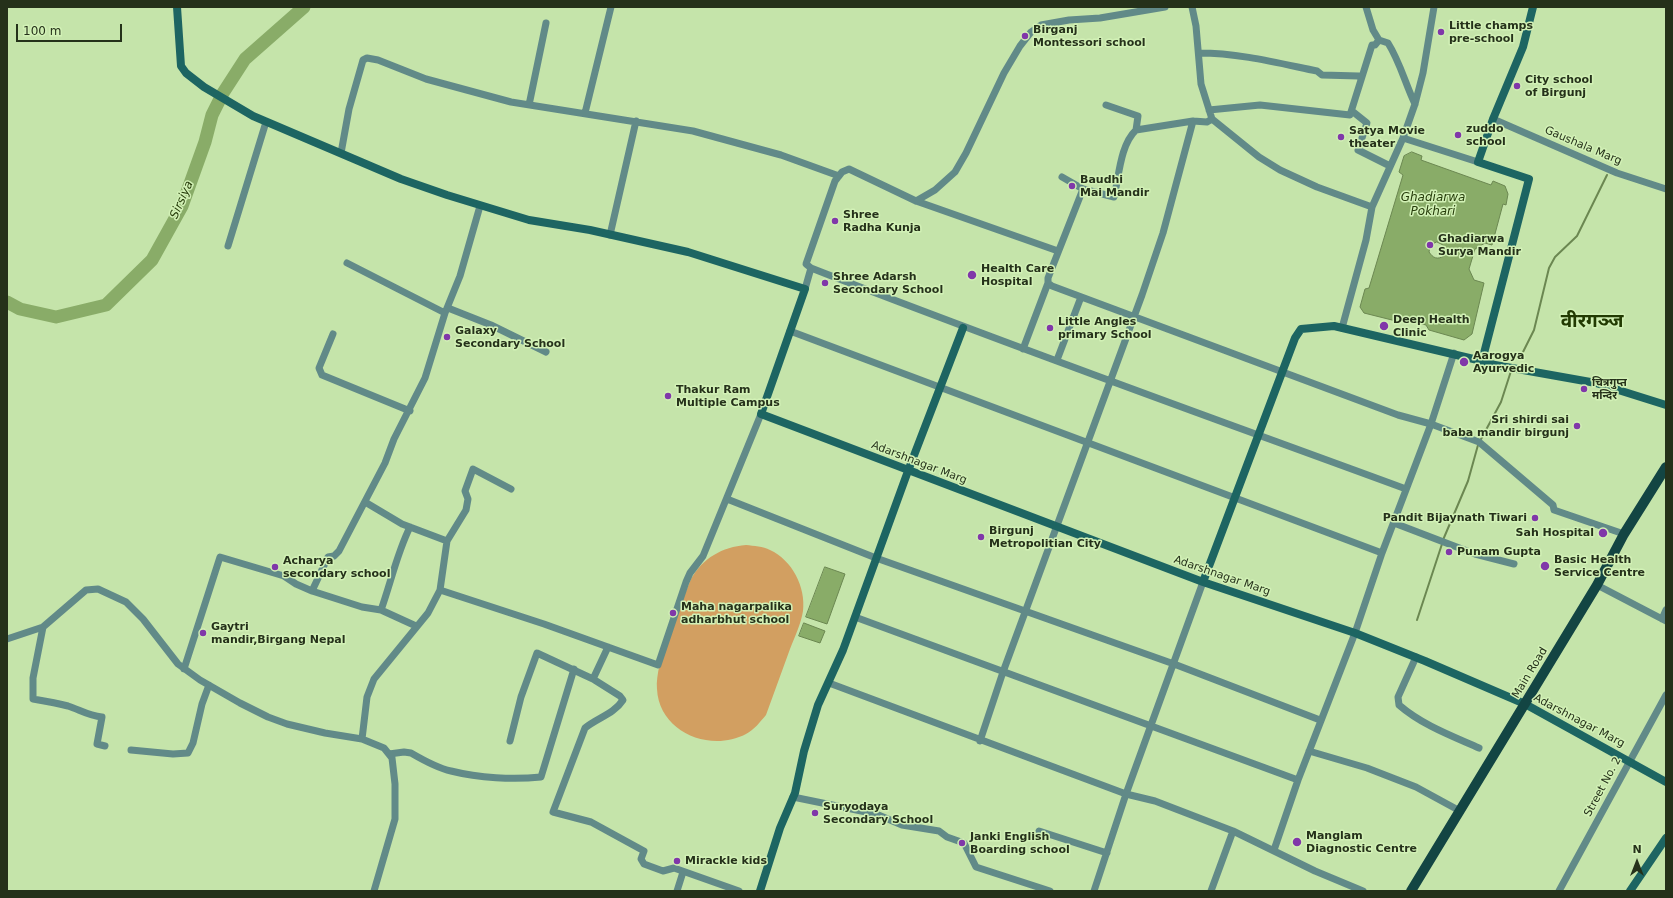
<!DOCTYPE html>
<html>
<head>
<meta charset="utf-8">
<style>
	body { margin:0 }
	#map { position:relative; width:1673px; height:898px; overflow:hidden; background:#c5e4aa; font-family:"DejaVu Sans",sans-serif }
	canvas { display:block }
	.frame { position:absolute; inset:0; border:8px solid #25311a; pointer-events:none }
	.north { position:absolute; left:1617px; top:842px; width:40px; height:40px; -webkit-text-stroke:3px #d2f1b6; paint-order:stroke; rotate:0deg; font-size:11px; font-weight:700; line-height:16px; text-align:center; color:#25311a }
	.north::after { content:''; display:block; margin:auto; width:14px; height:18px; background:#25311a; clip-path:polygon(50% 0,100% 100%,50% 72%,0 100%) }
	.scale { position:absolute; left:16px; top:24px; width:106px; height:18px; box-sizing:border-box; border:2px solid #25311a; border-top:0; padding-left:5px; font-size:12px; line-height:14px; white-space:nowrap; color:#25311a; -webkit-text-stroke:3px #d2f1b6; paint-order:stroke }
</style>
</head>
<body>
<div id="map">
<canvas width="1673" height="898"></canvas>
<div class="frame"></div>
<div class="north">N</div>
<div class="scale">100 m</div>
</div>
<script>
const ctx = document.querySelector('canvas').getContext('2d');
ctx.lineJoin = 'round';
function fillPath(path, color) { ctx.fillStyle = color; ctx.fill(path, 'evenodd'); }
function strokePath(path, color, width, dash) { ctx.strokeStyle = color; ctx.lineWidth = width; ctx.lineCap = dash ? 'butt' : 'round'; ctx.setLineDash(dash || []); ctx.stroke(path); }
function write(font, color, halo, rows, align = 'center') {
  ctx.font = font + ' "DejaVu Sans","Noto Sans Devanagari",sans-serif'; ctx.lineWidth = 3; ctx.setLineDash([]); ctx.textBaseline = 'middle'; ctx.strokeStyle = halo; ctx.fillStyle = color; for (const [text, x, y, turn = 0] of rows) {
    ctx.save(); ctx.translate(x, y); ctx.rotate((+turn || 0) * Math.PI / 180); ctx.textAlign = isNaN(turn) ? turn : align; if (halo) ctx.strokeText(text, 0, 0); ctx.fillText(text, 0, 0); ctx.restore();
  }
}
const green = new Path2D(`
	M746,545C754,546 763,546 770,550C792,560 806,587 803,611C801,624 795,636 790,649C782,671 774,693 766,715C760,722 754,730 746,734C710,753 659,732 657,689C655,661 680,607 691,579C703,558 722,547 746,545Z`);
const water = new Path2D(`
	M1412,152L1422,156L1421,160L1491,185L1493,181L1505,186L1508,194L1506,205L1503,204L1492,245L1485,243L1475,249L1469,269L1474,280L1484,283L1472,334L1464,340L1429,330L1426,325L1405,319L1400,322L1364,313L1360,307L1365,289L1369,288L1403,175L1399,172L1404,156ZM1437,242L1443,245L1446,251L1444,256C1437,260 1433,258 1429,252L1430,246Z
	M825,567L845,574L827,624L806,617Z
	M804,623L825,631L820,643L799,636Z`);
const stream = new Path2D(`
	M1520,358L1534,330L1549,268L1555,257L1577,236L1607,175
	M1480,441L1501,402L1511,371
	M1443,540L1468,481L1478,445
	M1417,620L1442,544`);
const river = new Path2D(`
	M7,302L20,309L56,317L106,305L152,260L182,206L205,142L212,115L223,93L245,59L304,7`);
const street = new Path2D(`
	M1192,7L1196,26L1201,84L1212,119L1259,157L1280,170L1317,187L1372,207
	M1366,7L1373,30L1379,40L1388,43C1400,62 1405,83 1415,104
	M1199,53C1239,53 1278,63 1317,71L1322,75L1359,76L1361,79
	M529,105L546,23
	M1106,105L1138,116L1136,130
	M1209,110L1260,105L1350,115L1372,45H1375L1379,40
	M1352,111L1367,123L1358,150L1390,166
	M585,113L611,7
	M1493,119L1617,173L1666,189
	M1403,138L1478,162
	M341,153L349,109L363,60L367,58L378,60L426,79L511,102L693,131L781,155L839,176
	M1062,177L1083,189L1114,197C1119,177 1120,145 1136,130L1193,121L1207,122L1212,119
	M1083,189L1048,278V283L1052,286L1398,415L1431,424L1479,442L1553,505L1554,510L1624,534
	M916,201L935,190L955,172L966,153L1004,73L1020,46L1031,32L1041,25L1069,20L1100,18L1165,7
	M610,235L636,121
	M228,246L266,122
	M347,263L445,313
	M811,268C1008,345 1207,416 1406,489
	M805,289L811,268L806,264L835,181L842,172L849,169L916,201L1058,251
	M448,308L491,325L546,352
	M1342,328L1366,240L1372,207L1403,138L1415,104L1423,73L1434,7
	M790,331L1382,553
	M333,334L319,368L322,375L410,411
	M1023,349L1048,283
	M1057,360L1081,297
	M727,499L876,558L1174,664L1320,720
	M1394,523L1475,554L1514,564
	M447,541L466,510L468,499L465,491L473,469L511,489
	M1597,585L1666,621
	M440,590L544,624L658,665L686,582L690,573L703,556L761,414
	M312,591L328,557L334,556L339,551L385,463L394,439L425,378L445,313L460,276L480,206
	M381,610C391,582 397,553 410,527
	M855,617L1298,780
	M1662,619L1666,610
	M43,627L33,678V699C45,701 57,703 68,706C80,710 89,716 102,717L97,744L105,746
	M7,639L43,627L86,590L98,589L126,602L143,619L178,664L200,680L240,703L268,717L287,724L325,733L362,739L384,748L392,758L395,784V819L374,891
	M1416,657L1398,697L1399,705C1422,725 1452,736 1479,748
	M184,669L220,557L284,576L296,584L312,591L362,607L381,610L416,626
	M593,679L620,696L623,700C614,714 597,718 585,728L553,812L591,822L644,851L641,859L644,864L663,871L674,868L739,891
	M829,683L1126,794L1155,801L1233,831L1315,871L1363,891
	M362,739L367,697L374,679L428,613L440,590L447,541L402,524L365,502
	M510,741L521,697L537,653L593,679L608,647
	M980,741L1003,672L1142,295L1163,233L1193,121
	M131,750L173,754L188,753L193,743L202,704L209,685
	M1309,751L1367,768L1416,787L1460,811
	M389,754L404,752L411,753C423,760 437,768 451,771C479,778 513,780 541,777L574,669
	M793,797L876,814L902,825L939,831L947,837L964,843L976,867L1050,891
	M1039,831L1107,853
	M1274,850L1298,780L1355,633L1382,553L1431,424L1454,353
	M677,891L683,872
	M1094,891L1126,794L1203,582
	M1211,891L1233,831
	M1559,891L1666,695`);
const secondary = new Path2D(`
	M177,7L181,66L186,73L204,87L253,116L401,179L447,195L529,220L590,230L688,252L805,289L761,414L1203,582L1355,633L1425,661L1525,704L1666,782
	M1533,7L1523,47L1493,119L1478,162L1529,179L1482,361L1495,365L1596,383L1666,405
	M1203,582L1295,338L1301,329L1334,326L1482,361
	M760,891L780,828L795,793L804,751L818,705L843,650L908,471L963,328
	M1630,891L1666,838`);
const primary = new Path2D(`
	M1411,891L1597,585L1624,534L1666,467`);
const markers = [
	[1441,32,4,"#8037a9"],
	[1025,36,4,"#8037a9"],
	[1517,86,4,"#8037a9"],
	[1458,135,4,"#8037a9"],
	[1341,137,4,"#8037a9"],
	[1072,186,4,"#8037a9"],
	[835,221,4,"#8037a9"],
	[1430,245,4,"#8037a9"],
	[972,275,5,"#8037a9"],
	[825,283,4,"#8037a9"],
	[1384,326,5,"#8037a9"],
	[1050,328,4,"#8037a9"],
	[447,337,4,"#8037a9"],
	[1464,362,5,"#8037a9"],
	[1584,389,4,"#8037a9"],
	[668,396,4,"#8037a9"],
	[1577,426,4,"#8037a9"],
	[1535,518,4,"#8037a9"],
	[1603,533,5,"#8037a9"],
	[981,537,4,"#8037a9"],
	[1449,552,4,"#8037a9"],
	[1545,566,5,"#8037a9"],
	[275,567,4,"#8037a9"],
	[673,613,4,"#8037a9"],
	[203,633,4,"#8037a9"],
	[815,813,4,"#8037a9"],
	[1297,842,5,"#8037a9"],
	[962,843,4,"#8037a9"],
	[677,861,4,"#8037a9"]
];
const poiNames = [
	["Little champs",1449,26],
	["pre-school",1449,39],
	["Birganj",1033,30],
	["Montessori school",1033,43],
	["City school",1525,80],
	["of Birgunj",1525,93],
	["zuddo",1466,129],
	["school",1466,142],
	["Satya Movie",1349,131],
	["theater",1349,144],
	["Baudhi",1080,180],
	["Mai Mandir",1080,193],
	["Shree",843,215],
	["Radha Kunja",843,228],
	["Ghadiarwa",1438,239],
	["Surya Mandir",1438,252],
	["Health Care",981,269],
	["Hospital",981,282],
	["Shree Adarsh",833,277],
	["Secondary School",833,290],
	["Deep Health",1393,320],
	["Clinic",1393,333],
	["Little Angles",1058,322],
	["primary School",1058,335],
	["Galaxy",455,331],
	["Secondary School",455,344],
	["Aarogya",1473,356],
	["Ayurvedic",1473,369],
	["चित्रगुप्त",1592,383],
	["मन्दिर",1592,396],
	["Thakur Ram",676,390],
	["Multiple Campus",676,403],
	["Sri shirdi sai",1569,420,"right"],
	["baba mandir birgunj",1569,433,"right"],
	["Pandit Bijaynath Tiwari",1527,518,"right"],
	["Birgunj",989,531],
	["Metropolitian City",989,544],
	["Sah Hospital",1594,533,"right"],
	["Punam Gupta",1457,552],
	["Basic Health",1554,560],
	["Service Centre",1554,573],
	["Acharya",283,561],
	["secondary school",283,574],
	["Maha nagarpalika",681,607],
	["adharbhut school",681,620],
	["Gaytri",211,627],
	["mandir,Birgang Nepal",211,640],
	["Suryodaya",823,807],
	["Secondary School",823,820],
	["Manglam",1306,836],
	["Diagnostic Centre",1306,849],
	["Janki English",970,837],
	["Boarding school",970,850],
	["Mirackle kids",685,861]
];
const streetNames = [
	["Gaushala Marg",1583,146,23],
	["Adarshnagar Marg",919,463,21],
	["Adarshnagar Marg",1222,576,19],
	["Main Road",1530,673,-59],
	["Adarshnagar Marg",1579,721,28],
	["Street No. 2",1603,787,-62]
];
const waterNames = [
	["Ghadiarwa",1433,198],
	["Pokhari",1433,212],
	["Sirsiya",182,200,-66]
];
const townNames = [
	["वीरगञ्ज",1592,322]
];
fillPath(green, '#d29f61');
fillPath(water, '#89ac68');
strokePath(water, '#6b8751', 1);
strokePath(stream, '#6b8751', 2);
strokePath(river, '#89ac68', 13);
strokePath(street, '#618a88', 7);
strokePath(secondary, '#1d6562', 8);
strokePath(primary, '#134543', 10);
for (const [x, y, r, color] of markers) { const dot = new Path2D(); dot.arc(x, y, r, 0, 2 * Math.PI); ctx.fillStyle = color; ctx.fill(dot); strokePath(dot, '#d2f1b6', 1.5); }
write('bold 11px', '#25311a', '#d2f1b6', poiNames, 'left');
write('11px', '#25311a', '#d2f1b6', streetNames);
write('italic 12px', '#263c0a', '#d2f1b6', waterNames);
write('bold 19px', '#223a02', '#d2f1b6', townNames);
</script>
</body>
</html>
